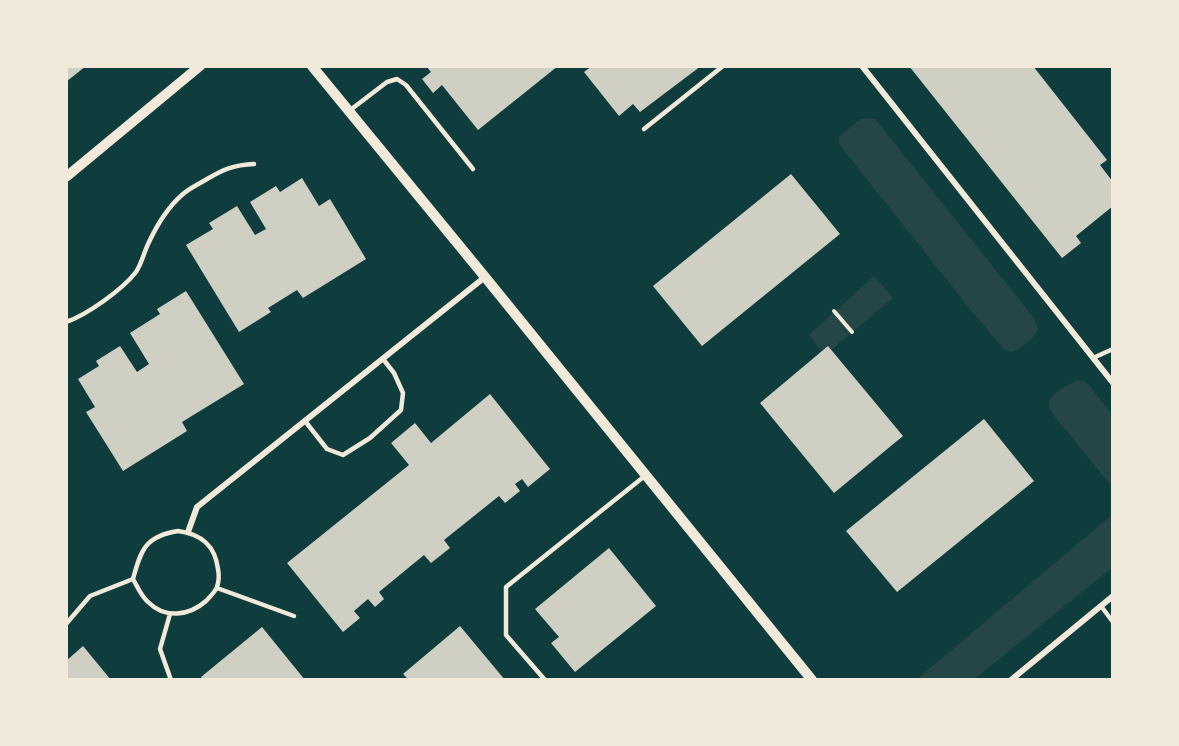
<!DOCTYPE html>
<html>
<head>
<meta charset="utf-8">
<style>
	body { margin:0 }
	#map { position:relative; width:1179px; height:746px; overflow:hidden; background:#0f3d3e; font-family:"Noto Sans",sans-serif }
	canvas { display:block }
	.frame { position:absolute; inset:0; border:68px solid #f1e9da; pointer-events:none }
</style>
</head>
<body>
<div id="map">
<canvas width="1179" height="746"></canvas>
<div class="frame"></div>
</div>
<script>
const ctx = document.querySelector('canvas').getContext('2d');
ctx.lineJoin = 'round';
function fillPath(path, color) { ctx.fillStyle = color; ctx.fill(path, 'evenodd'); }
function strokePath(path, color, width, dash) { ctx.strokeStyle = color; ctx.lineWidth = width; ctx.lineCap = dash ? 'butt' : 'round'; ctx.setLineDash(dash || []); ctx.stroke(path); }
const green = new Path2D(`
	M867,118L875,119L1034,318L1038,330C1031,340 1021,350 1010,352L1005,350L978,319L842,148L839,143V137L859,120Z
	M874,276L893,298L831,350L828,346L822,352L809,335Z
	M1077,381H1083L1089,385L1113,416V488L1052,413C1051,410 1049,407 1049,403C1051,393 1068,385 1077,381Z
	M1113,514V567L973,680H916Z`);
const building = new Path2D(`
	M66,66H86L66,82Z
	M426,66H558L478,130L442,85L433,93L422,79L431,72Z
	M592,66H701L640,112L633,104L619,116L584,72Z
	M909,66H1033L1107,160L1100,165L1113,182V206L1076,236L1081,243L1062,258Z
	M791,174L840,234L702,346L653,286Z
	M302,178L319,206L330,199L366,259L303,298L297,290L268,308L271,312L239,332L186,245L213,229L209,223L237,206L255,235L266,229L250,202L276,186L280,192Z
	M186,291L244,384L182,422L187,431L123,471L86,412L95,407L78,379L99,366L96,361L120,346L137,372L149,364L130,333L160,314L157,309Z
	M828,346L903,436L834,493L760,403Z
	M490,394L550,469L528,487L522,479L515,484L520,491L505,503L499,496L444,540L450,548L431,563L424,555L379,592L384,599L375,607L368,599L354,611L360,618L343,632L287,563L409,465L391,443L415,423L431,443Z
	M984,419L1034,481L897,592L846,531Z
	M609,548L656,606L575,672L551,643L559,637L535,609Z
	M460,626L505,680H409L403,674Z
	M262,627L305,680H203L201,677Z
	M83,646L111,680H66V661Z`);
const path = new Path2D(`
	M834,311L852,332`);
const service = new Path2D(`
	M349,111L387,82L397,79L406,85L473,169
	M644,129L723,66
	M66,322C87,315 123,289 136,272C142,263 144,252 149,242C157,225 169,206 183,194C190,188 199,184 207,179C224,169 234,165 254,164
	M1093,358L1113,349
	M305,421L327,449L343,455L370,438L401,410L403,393L394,373L383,359
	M178,531C201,534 215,545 218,569C219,574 219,581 217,587C215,592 210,597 206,601C189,616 165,619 148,602C141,596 137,586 133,579C141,549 146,536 178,531Z
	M217,588L294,616
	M1101,606L1113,622
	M170,614L160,649L171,680
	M66,624L90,596L133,579
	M545,680L506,635V587L646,475`);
const minor = new Path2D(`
	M862,66L1113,383
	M188,532L197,507L485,277
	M1011,680L1113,596`);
const tertiary = new Path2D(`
	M312,66L485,277L812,680
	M66,177L200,66`);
fillPath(green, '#244646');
fillPath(building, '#cfcfc3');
strokePath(path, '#f1e9da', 4);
strokePath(service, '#f1e9da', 4.5);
strokePath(minor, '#f1e9da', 6);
strokePath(tertiary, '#f1e9da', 10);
</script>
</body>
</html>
